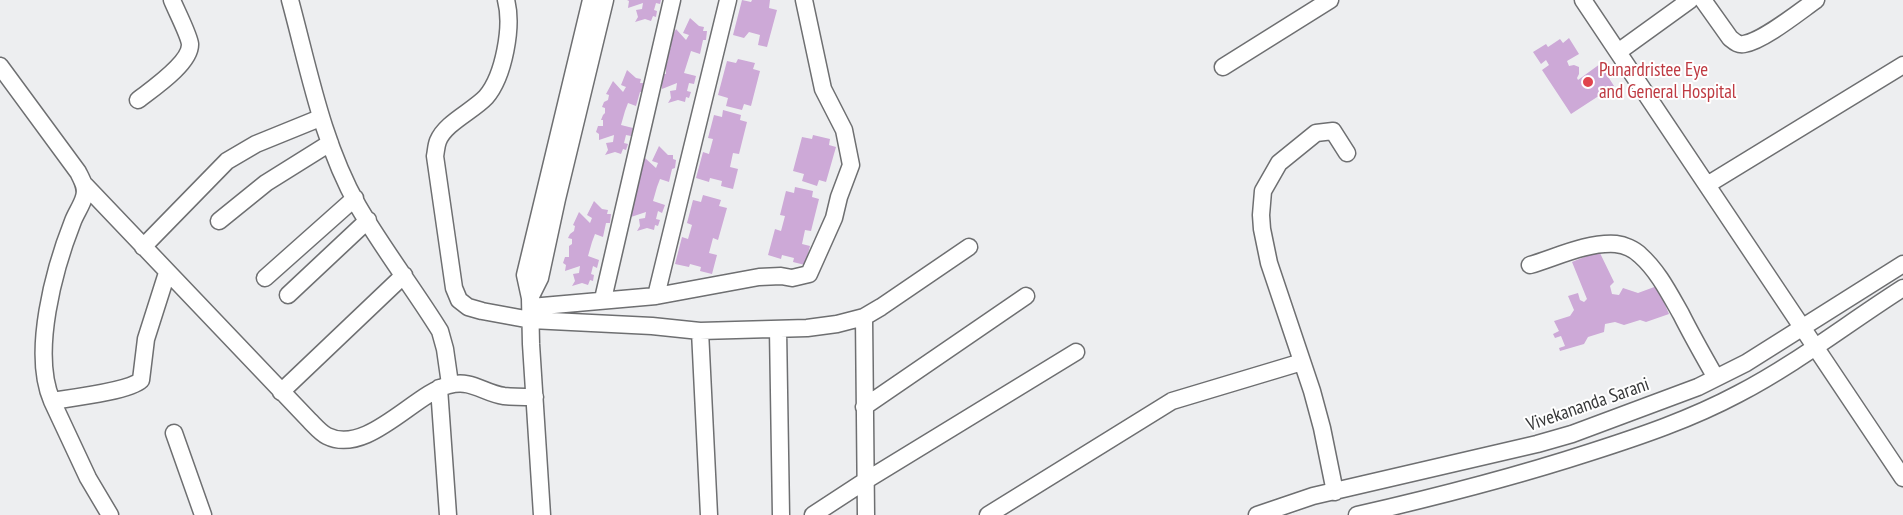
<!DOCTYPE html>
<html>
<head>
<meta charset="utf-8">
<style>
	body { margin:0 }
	canvas { display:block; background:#edeef0 }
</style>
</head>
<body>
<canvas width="1903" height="515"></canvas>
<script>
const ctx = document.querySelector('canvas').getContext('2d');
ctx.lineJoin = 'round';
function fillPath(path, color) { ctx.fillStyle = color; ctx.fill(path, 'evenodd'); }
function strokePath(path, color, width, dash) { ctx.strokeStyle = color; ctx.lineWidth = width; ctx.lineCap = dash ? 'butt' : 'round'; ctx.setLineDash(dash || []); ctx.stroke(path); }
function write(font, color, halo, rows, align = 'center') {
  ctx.font = font + ' "PT Sans Narrow",sans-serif'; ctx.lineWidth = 4; ctx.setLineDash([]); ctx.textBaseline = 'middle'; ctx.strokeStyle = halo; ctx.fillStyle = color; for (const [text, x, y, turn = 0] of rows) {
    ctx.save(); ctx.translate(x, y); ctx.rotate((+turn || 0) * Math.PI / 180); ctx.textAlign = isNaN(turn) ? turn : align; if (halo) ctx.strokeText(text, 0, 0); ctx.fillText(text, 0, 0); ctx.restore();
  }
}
const building = new Path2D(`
	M627,0H661L660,4L656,3L654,10L657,11L656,17L653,16L651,21L645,19L635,22L638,17L636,10L642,9L643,3L628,8L629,1Z
	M742,0L751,2L752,0H770L769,8L777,10L767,47L758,45L760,35L749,32L744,38L733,35Z
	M690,18L699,26L704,27L703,31H707L706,40H703L700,54L691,51L684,73L696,76L694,84L689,83L687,91L691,92L689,98L686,97L685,102L678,100L668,103L671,98L670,91L676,90L677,83L662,89V82L659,80L662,74H666V63L668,61V56L665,55L666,51L671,48V43L669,42L676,29L686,40L689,35L683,33Z
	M1569,38L1579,54L1567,61L1569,66L1574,65L1579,67V74L1577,78L1578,80L1600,64L1614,86L1571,114L1542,70L1549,65L1546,60L1541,64L1533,52L1546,44L1548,47L1560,39L1563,43Z
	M738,59L755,63L753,69L760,71L751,106L744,104L742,110L726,106L728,98L718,95L727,61L736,63Z
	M627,70L636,78L641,79L640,83H644L643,92H640L636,106L628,103L625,111L621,125L633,128L631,136L626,135L624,143L628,144L626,150L623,149L621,154L615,152L605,155L608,150L606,143L613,142L614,135L599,140V134L596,132L598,126H603V120H601L603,115L605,113V108L602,107L604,102L608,100L609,95L606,94L613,81L623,92L626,87L621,85Z
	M723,110L741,115L740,120L747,122L739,154L733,153L730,167L738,169L733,189L721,186L722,181L710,178L709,182L696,178L703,152L709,154L713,139L708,138L714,115L722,117Z
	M813,135L830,139L829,145L836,147L826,182L819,180L817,186L802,181L804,174L793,171L802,137L812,139Z
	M659,146L668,155H673V159L676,160L675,168L672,169L669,182L660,179L657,187L653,201L665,205L662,213L658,211L656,219L660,220L658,226L655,225L654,230L647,228L637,231L640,226L639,219L645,218L646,212L631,217V202H635L634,191L637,189L636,179L640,177V172L638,170L645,158L656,168L658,163L652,161Z
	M795,187L813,191L812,197L819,199L811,231L805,230L802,244L810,246L805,265L793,262L794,258L782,255L781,259L768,255L775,229L781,231L785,216L780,215L786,191L794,193Z
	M703,195L721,200L719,206L727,208L718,240L713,238L709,253L717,255L712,274L700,271L701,267L690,264L689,267L675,264L682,237L688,239L692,225L687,223L693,200L701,202Z
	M594,201L602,209L608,210L607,214H611L610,223H606L603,237L595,234L592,242L588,256L599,260L597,268L593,266L591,274L594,275L593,281L590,280L588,285L582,283L572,286L575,281L573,274L579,273L580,266L565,271L566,265L563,263L565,257H569V246L572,244V239L568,238L570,234L574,231L575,226L573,225L579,212L590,223L592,218L587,215Z
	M1599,251L1614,282L1610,286L1612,294L1619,295L1623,288L1638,293L1657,286L1669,314L1646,322L1640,320L1624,325L1615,322L1605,324L1604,332L1588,337L1584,344L1560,351L1559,348L1565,346L1561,336L1555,338L1553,334L1559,331L1554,321L1570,316L1574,310L1568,296L1578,293L1580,300L1584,302L1587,299L1572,262Z`);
const minor = new Path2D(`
	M290,0C309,70 322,142 358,206C383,249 414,289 440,331L445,349L450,384
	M506,0C513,26 504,76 486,97C473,111 445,123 438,141C436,146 436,152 435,156L454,288L459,300L468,307L482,311L531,320L652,326L700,331L807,328L837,324L864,317L881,307L969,247
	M1583,0L1903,478
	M1703,0L1730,38C1735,42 1738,45 1744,44C1763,41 1799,12 1816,0
	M1618,52L1690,0
	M0,66L78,172C82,180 87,188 84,197C82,205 76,213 73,221C54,269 31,353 52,401L88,478L110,515
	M1223,67L1330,0
	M138,100C152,89 191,63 190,44C189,35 176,10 172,0
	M85,185L310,421C315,426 321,433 327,436C367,456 415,393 449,385C472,379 483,393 504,396C514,397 525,397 535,397
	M1707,185L1903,65
	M219,221L266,183L330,143
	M143,247L227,161L256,144L320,118
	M1530,265C1557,257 1587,242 1616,244C1624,245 1634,249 1640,255C1658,271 1669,293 1681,314C1692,336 1704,357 1716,378
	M265,278L355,198
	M288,295L368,220
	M656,296L728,0
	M530,298L540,278L557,199L605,0
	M603,299L672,0
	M531,307L656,296L759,277L781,276L792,278L809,274L834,218L839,197L851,165L844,130L823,89L804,0
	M864,317L866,515
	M778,329L781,515
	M700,331L709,515
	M439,388L448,515
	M281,392L404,275
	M52,401C71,398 130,391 141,380L146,339L167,273
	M864,407L1026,296
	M174,433L203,515
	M1335,492L1322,428L1312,391L1269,263L1262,229L1261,215L1263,191L1279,163L1316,133L1333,131L1347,153
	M542,515L531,344L530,298L525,275L591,0
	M813,515L865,481L1076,352
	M988,515L1172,401L1302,362
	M1257,515L1313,496L1537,444L1572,434L1698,387L1746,363L1903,264
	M1357,515C1436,497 1514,477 1591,452C1641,436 1691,419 1738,394C1796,364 1848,323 1903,288`);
const markers = [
	[1588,82,6,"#e0444e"]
];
const healthNames = [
	["Punardristee Eye",1599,71],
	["and General Hospital",1599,93]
];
const streetNames = [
	["Vivekananda Sarani",1588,405,-19]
];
fillPath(building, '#cda9d7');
strokePath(minor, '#6e6f71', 19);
strokePath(minor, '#fff', 16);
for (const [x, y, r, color] of markers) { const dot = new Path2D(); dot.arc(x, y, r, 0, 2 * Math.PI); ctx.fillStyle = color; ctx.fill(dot); strokePath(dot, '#fff', 2); }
write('19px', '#be3a42', '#fff', healthNames, 'left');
write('19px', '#373839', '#fff', streetNames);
</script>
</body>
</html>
